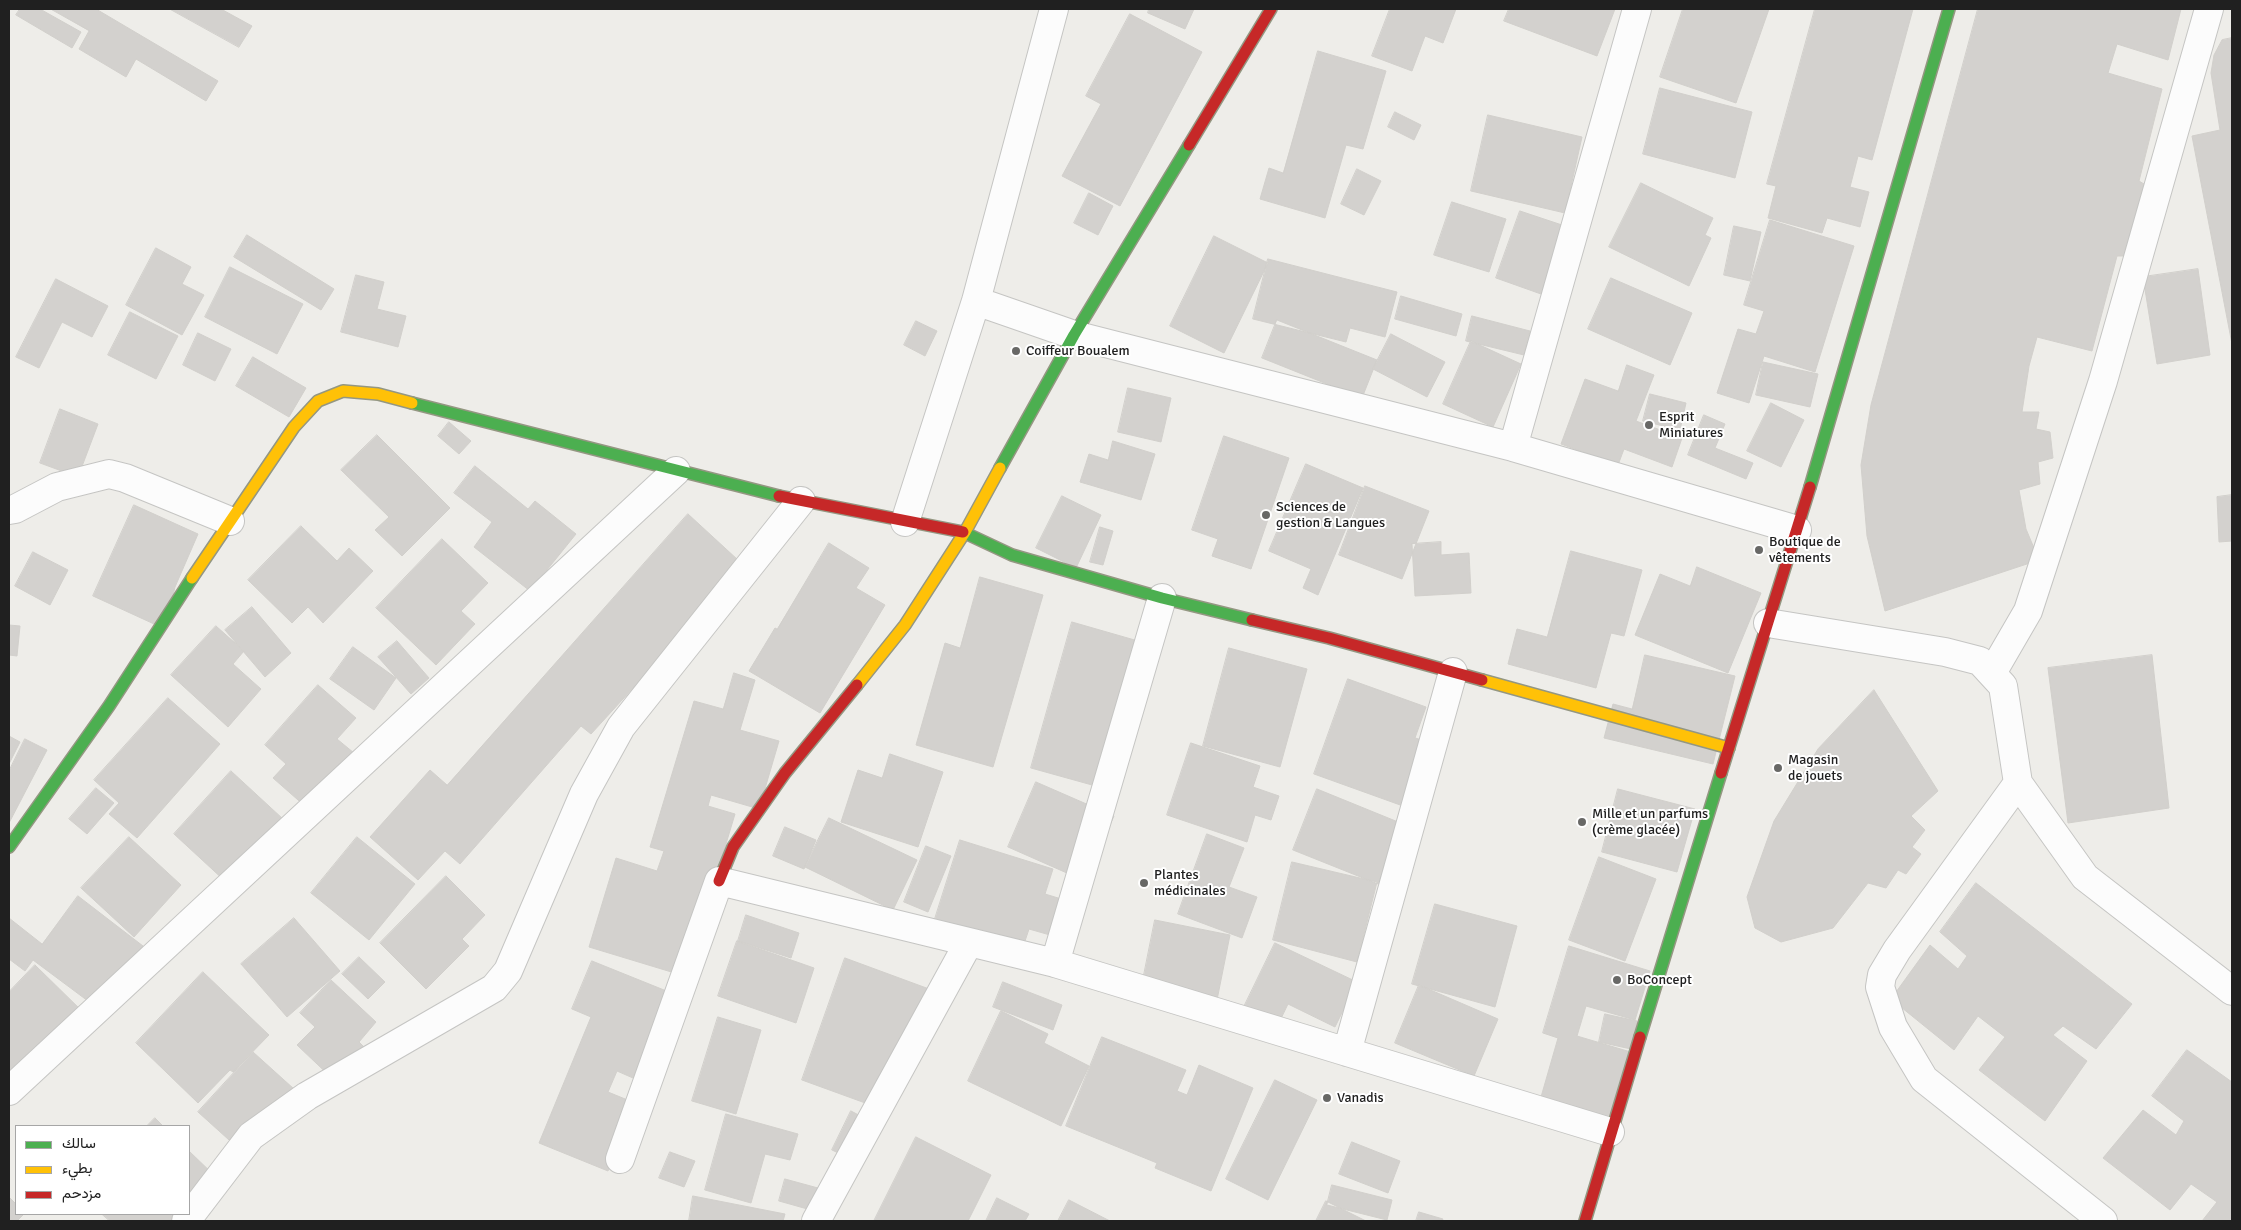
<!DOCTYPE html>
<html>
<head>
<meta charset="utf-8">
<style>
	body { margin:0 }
	#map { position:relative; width:2241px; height:1230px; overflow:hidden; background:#eeede9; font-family:Signika,Vazirmatn,sans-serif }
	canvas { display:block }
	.frame { position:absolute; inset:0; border:10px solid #202020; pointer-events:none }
	.legend { position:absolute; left:15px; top:1125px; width:175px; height:90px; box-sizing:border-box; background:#fff; border:1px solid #a6a6a6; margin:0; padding:6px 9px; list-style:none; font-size:15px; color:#202020 }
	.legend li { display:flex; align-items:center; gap:10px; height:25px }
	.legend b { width:25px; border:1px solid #a6a6a6 }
</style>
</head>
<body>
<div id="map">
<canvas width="2241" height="1230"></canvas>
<div class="frame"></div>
<ul class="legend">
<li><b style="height:6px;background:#4caf50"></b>سالك</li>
<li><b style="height:6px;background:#ffc107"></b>بطيء</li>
<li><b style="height:6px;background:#c62828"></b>مزدحم</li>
</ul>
</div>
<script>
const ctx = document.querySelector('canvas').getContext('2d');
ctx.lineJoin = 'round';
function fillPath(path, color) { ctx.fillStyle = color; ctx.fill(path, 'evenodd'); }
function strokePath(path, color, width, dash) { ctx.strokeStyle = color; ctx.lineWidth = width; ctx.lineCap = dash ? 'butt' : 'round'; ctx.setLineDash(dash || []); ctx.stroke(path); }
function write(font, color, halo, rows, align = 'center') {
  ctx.font = font + ' Signika,sans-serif'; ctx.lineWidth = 4; ctx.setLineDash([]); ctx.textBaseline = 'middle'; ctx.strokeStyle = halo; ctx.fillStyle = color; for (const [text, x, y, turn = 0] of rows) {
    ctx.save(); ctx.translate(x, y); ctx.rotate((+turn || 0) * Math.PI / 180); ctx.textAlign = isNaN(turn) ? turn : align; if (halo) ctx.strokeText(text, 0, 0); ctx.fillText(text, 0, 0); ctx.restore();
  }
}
const building = new Path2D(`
	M20,9H40L81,32L72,48L16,15Z
	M51,9H96L218,81L206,101L136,59L126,77L79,49L89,31Z
	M170,9H221L252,26L239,47Z
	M1149,9H1194L1185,29L1148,13Z
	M1390,9H1456L1443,43L1425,36L1412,71L1372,56Z
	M1509,9H1615L1597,56L1504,21Z
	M1683,9H1769L1736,103L1660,77Z
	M1815,9H1913L1872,160L1858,156L1850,187L1869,192L1860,227L1827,218L1822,233L1768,218L1776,186L1767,184Z
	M1978,9H2181L2168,60L2117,44L2108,73L2162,89L2139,181L2144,184L2124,256H2117L2092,351L2037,337L2029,366L2022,412H2039L2036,429L2050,432L2053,458L2038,462L2040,484L2019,490L2026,529L2039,560L1885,611L1867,536L1861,465L1871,405Z
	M1130,14L1202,52L1120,206L1062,176L1101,104L1086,96Z
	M2232,38V344L2192,136L2220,130L2211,73L2214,55L2222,40Z
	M1318,51L1386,71L1363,149L1346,145L1325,218L1260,199L1269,168L1283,173Z
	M1660,88L1752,112L1735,178L1643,154Z
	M1395,112L1421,125L1414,140L1388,127Z
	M1488,115L1582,137L1565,213L1471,191Z
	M1357,169L1381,181L1364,215L1341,204Z
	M1641,183L1713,218L1705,235L1711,238L1689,286L1609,247Z
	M1089,193L1113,206L1098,235L1074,223Z
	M1452,202L1506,219L1489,272L1434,255Z
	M1520,211L1565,226L1541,294L1496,278Z
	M1770,220L1854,246L1815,372L1764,356L1749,403L1717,393L1738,329L1756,334L1764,311L1744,305Z
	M1734,226L1761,232L1750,281L1724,275Z
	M247,235L334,289L321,310L234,257Z
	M1214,236L1268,263L1224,353L1170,326Z
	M156,248L191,267L182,284L204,295L182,335L126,305Z
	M1268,259L1397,292L1385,337L1350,328L1346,342L1253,319Z
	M230,267L303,304L277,354L205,317Z
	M2198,269L2210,355L2157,364L2143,277Z
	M356,275L384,282L377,309L406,316L398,347L341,332Z
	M1611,278L1692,313L1670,365L1588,329Z
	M56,279L108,306L92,337L62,322L39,368L16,357Z
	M1401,296L1462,314L1456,336L1395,319Z
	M130,312L178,336L156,379L108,355Z
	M1472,316L1530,331L1524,355L1466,341Z
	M1277,320L1377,360L1362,398L1262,358Z
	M916,321L937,331L925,356L904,345Z
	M198,333L231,349L215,381L183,365Z
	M1391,334L1445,362L1427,397L1373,369Z
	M1471,341L1521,364L1493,427L1443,404Z
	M253,357L306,388L289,417L236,386Z
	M1763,362L1818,374L1810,407L1756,395Z
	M1627,365L1654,375L1636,421L1682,438L1672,467L1624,449L1618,465L1561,444L1585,379L1618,391Z
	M1128,388L1171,398L1161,442L1118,432Z
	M1650,394L1686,403L1680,430L1643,421Z
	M1771,403L1804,420L1781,467L1747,451Z
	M60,409L98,424L78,477L40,463Z
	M1704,415L1725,424L1715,448L1753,463L1746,479L1688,455Z
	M449,422L471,441L459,454L438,436Z
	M377,435L450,508L402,556L375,530L389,517L341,470Z
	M1224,436L1289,458L1251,569L1212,556L1218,539L1192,530Z
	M1113,441L1155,454L1141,500L1080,482L1089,454L1108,460Z
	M1306,464L1363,488L1318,595L1303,588L1311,569L1269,551Z
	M475,466L528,509L535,501L576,534L530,591L474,547L492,522L454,493Z
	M1365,486L1429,511L1402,579L1339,555Z
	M2232,495V541L2219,542L2217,497Z
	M1062,496L1101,515L1076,568L1036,548Z
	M134,505L198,534L175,587L165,629L93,596Z
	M688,514L738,560L713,588L719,594L591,734L581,726L460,864L445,851L418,880L370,837L430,770L447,785Z
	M301,526L337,561L349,548L373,571L323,623L308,607L292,623L248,580Z
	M1100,527L1113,531L1103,565L1090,562Z
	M442,539L488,583L461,611L475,624L436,665L376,608Z
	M1441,542V555L1469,553L1471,593L1415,596L1412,544Z
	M829,543L869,568L856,588L885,605L820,713L749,671L775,628L777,629Z
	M1571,551L1642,570L1624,636L1611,633L1596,688L1508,664L1517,629L1547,637Z
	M33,552L68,570L50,605L15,586Z
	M1697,567L1761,593L1728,673L1635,635L1660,574L1690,586Z
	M980,577L1043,595L993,767L916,745L945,643L960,648Z
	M252,607L291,653L265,677L225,630Z
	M1072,622L1152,645L1110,790L1031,768Z
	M9,625L20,626L17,656L9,655Z
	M216,626L244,651L233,664L261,689L228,727L171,675Z
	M397,641L429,678L411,694L378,657Z
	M353,647L396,678L374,710L330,679Z
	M1229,648L1307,669L1280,767L1203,746Z
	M1645,655L1735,676L1713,764L1604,738L1613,704L1632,709Z
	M2152,655L2169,808L2068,823L2048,668Z
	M734,673L755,680L740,730L779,741L759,809L711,795L708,806L735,814L716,877L678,974L589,947L616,858L657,871L664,851L650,847L694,701L723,709Z
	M1348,679L1426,707L1415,738L1426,741L1403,806L1314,774Z
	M318,685L356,718L337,739L354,753L306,807L273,778L286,764L265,745Z
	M1874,690L1938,791L1911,816L1925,830L1912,847L1921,854L1906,874L1898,870L1886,888L1868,883L1833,928L1781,942L1755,928L1747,897L1774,821L1818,749Z
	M168,698L220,744L137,838L109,814L119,803L94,780Z
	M9,736L20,742L9,764Z
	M25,739L47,750L9,823V771Z
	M1191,743L1260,766L1253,787L1279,796L1271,820L1255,815L1247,842L1167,815Z
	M890,754L943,772L918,847L841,822L858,770L882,778Z
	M231,771L283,819L226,882L174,834Z
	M1036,782L1114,816L1085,881L1008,847Z
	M96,788L114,803L87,834L69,819Z
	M1317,789L1403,824L1378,884L1293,850Z
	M1618,789L1695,809L1677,872L1602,852Z
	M829,818L917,860L893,910L805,867Z
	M785,827L816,840L804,869L773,856Z
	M1207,834L1244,848L1229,887L1257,897L1242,938L1178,914Z
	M129,837L181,885L134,937L81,888Z
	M357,837L415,884L369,940L311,893Z
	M960,840L1053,869L1045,894L1068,901L1057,937L1029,929L1022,950L934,922Z
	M926,846L951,856L928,912L904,902Z
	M1599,857L1656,879L1625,961L1569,940Z
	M1292,862L1377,882L1357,962L1273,940Z
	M446,876L485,915L462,939L469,946L426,989L380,943Z
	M1976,883L2132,1004L2096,1049L2063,1026L2053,1035L2087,1061L2045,1121L1979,1070L2005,1037L1978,1016L1954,1050L1891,999L1930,945L1958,969L1967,956L1940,932Z
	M78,896L143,946L96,1007L33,960L25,971L9,959V918L42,944Z
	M1435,904L1517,926L1495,1007L1412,984Z
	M746,915L799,933L791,958L738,941Z
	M294,918L340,971L287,1017L241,964Z
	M1155,920L1230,935L1217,1000L1142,985Z
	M737,941L814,968L796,1023L718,996Z
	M1275,943L1357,982L1335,1027L1288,1004L1276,1029L1241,1013Z
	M1569,946L1650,971L1635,1020L1586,1006L1577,1036L1634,1053L1614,1119L1541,1097L1558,1038L1543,1033Z
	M359,957L385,982L368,999L342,974Z
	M845,958L940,993L879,1108L802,1080Z
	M592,961L669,992L633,1078L617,1071L608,1092L635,1103L608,1171L539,1143L591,1017L572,1009Z
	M35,965L85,1014L9,1078V992Z
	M203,972L269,1035L233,1072L230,1070L198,1103L136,1043Z
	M331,980L376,1022L359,1042L367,1050L336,1082L297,1045L315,1027L300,1013Z
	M1003,982L1062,1005L1053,1030L993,1007Z
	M1419,985L1498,1019L1474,1076L1395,1043Z
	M1001,1011L1048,1034L1044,1043L1089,1066L1061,1126L968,1081Z
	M1605,1014L1637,1021L1631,1049L1599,1042Z
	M718,1017L761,1030L736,1114L692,1101Z
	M1102,1037L1186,1070L1177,1091L1187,1095L1199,1065L1253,1088L1211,1191L1155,1168L1157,1163L1066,1126Z
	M2187,1050L2232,1082V1221H2202L2217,1202L2191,1184L2170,1210L2103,1158L2143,1110L2176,1135L2184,1121L2152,1096Z
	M253,1052L304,1098L249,1158L198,1112Z
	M1275,1080L1317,1100L1268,1200L1226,1179Z
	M851,1111L870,1121L851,1159L832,1150Z
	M726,1114L798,1134L790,1160L765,1154L751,1203L705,1190Z
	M155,1118L163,1126H147Z
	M916,1137L991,1175L968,1221H874Z
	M1352,1142L1400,1161L1388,1193L1339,1174Z
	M189,1151L217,1178L189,1207Z
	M670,1152L695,1161L684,1187L659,1178Z
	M785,1179L818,1188L811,1210L779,1201Z
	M1332,1185L1392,1200L1387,1220L1327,1205Z
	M693,1196L785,1214L783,1221H689Z
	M9,1197L16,1204V1214H24L17,1221H9Z
	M997,1198L1029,1214L1025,1221H986Z
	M1069,1200L1110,1221H1058Z
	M1326,1201L1366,1221H1316Z
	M1419,1212L1443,1219L1442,1221H1416Z
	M102,1214H182L175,1221H110Z`);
const street = new Path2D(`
	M976,301L1074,335L1513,447L1797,530
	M1513,447L1637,9
	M9,510L15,509L57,487L109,474L125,478L230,521
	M905,522L976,301L1054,9
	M1768,623L1945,652L1980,661L2003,686L2018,783L2085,877L2232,991
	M1992,673L2028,611L2103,381L2209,9
	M2018,783L1897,950L1882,975L1880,987L1893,1027L1924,1079L2103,1221
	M1055,963L1162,598
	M1347,1052L1453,672
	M9,1091L676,471
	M620,1159L719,881L969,942
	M186,1221L251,1136L307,1096L494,988L508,971L584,794L621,727L801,501
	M816,1221L969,942L1055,963L1610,1132`);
const fast = new Path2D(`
	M412,403L779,496
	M1000,468L1074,335L1189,145
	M1810,487L1949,9
	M963,532L1012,555L1162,598L1252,620
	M9,847L109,706L192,578
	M1640,1037L1721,773`);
const slow = new Path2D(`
	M192,578L294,427L318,401L343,391L378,394L412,403
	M1482,680L1729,748
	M857,685L905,625L965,532L1000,468`);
const jam = new Path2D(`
	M1189,145L1271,9
	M779,496L963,532
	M1252,620L1329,638L1482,680
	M1721,773L1810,487
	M719,881L733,847L785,773L857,685
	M1585,1221L1640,1037`);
const markers = [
	[1016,351,5,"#686866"],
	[1649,425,5,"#686866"],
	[1266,515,5,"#686866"],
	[1759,550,5,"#686866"],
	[1778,768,5,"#686866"],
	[1582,822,5,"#686866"],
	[1144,883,5,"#686866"],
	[1617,980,5,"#686866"],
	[1327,1098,5,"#686866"]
];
const poiNames = [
	["Coiffeur Boualem",1026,351],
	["Esprit",1659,417],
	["Miniatures",1659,433],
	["Sciences de",1276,507],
	["gestion & Langues",1276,523],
	["Boutique de",1769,542],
	["vêtements",1769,558],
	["Magasin",1788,760],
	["de jouets",1788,776],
	["Mille et un parfums",1592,814],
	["(crème glacée)",1592,830],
	["Plantes",1154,875],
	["médicinales",1154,891],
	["BoConcept",1627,980],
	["Vanadis",1337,1098]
];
fillPath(building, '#d3d1ce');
strokePath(building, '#d1cfcb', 1);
strokePath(street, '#c5c5c3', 30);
strokePath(fast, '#949782', 14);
strokePath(slow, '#949782', 14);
strokePath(jam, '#949782', 14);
strokePath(street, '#fcfcfc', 28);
strokePath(fast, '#4caf50', 11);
strokePath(slow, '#ffc107', 11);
strokePath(jam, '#c62828', 11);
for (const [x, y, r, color] of markers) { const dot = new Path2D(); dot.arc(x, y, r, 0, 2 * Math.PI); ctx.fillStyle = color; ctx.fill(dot); strokePath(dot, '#fff', 2); }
write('14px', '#202020', '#fff', poiNames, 'left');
</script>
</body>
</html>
